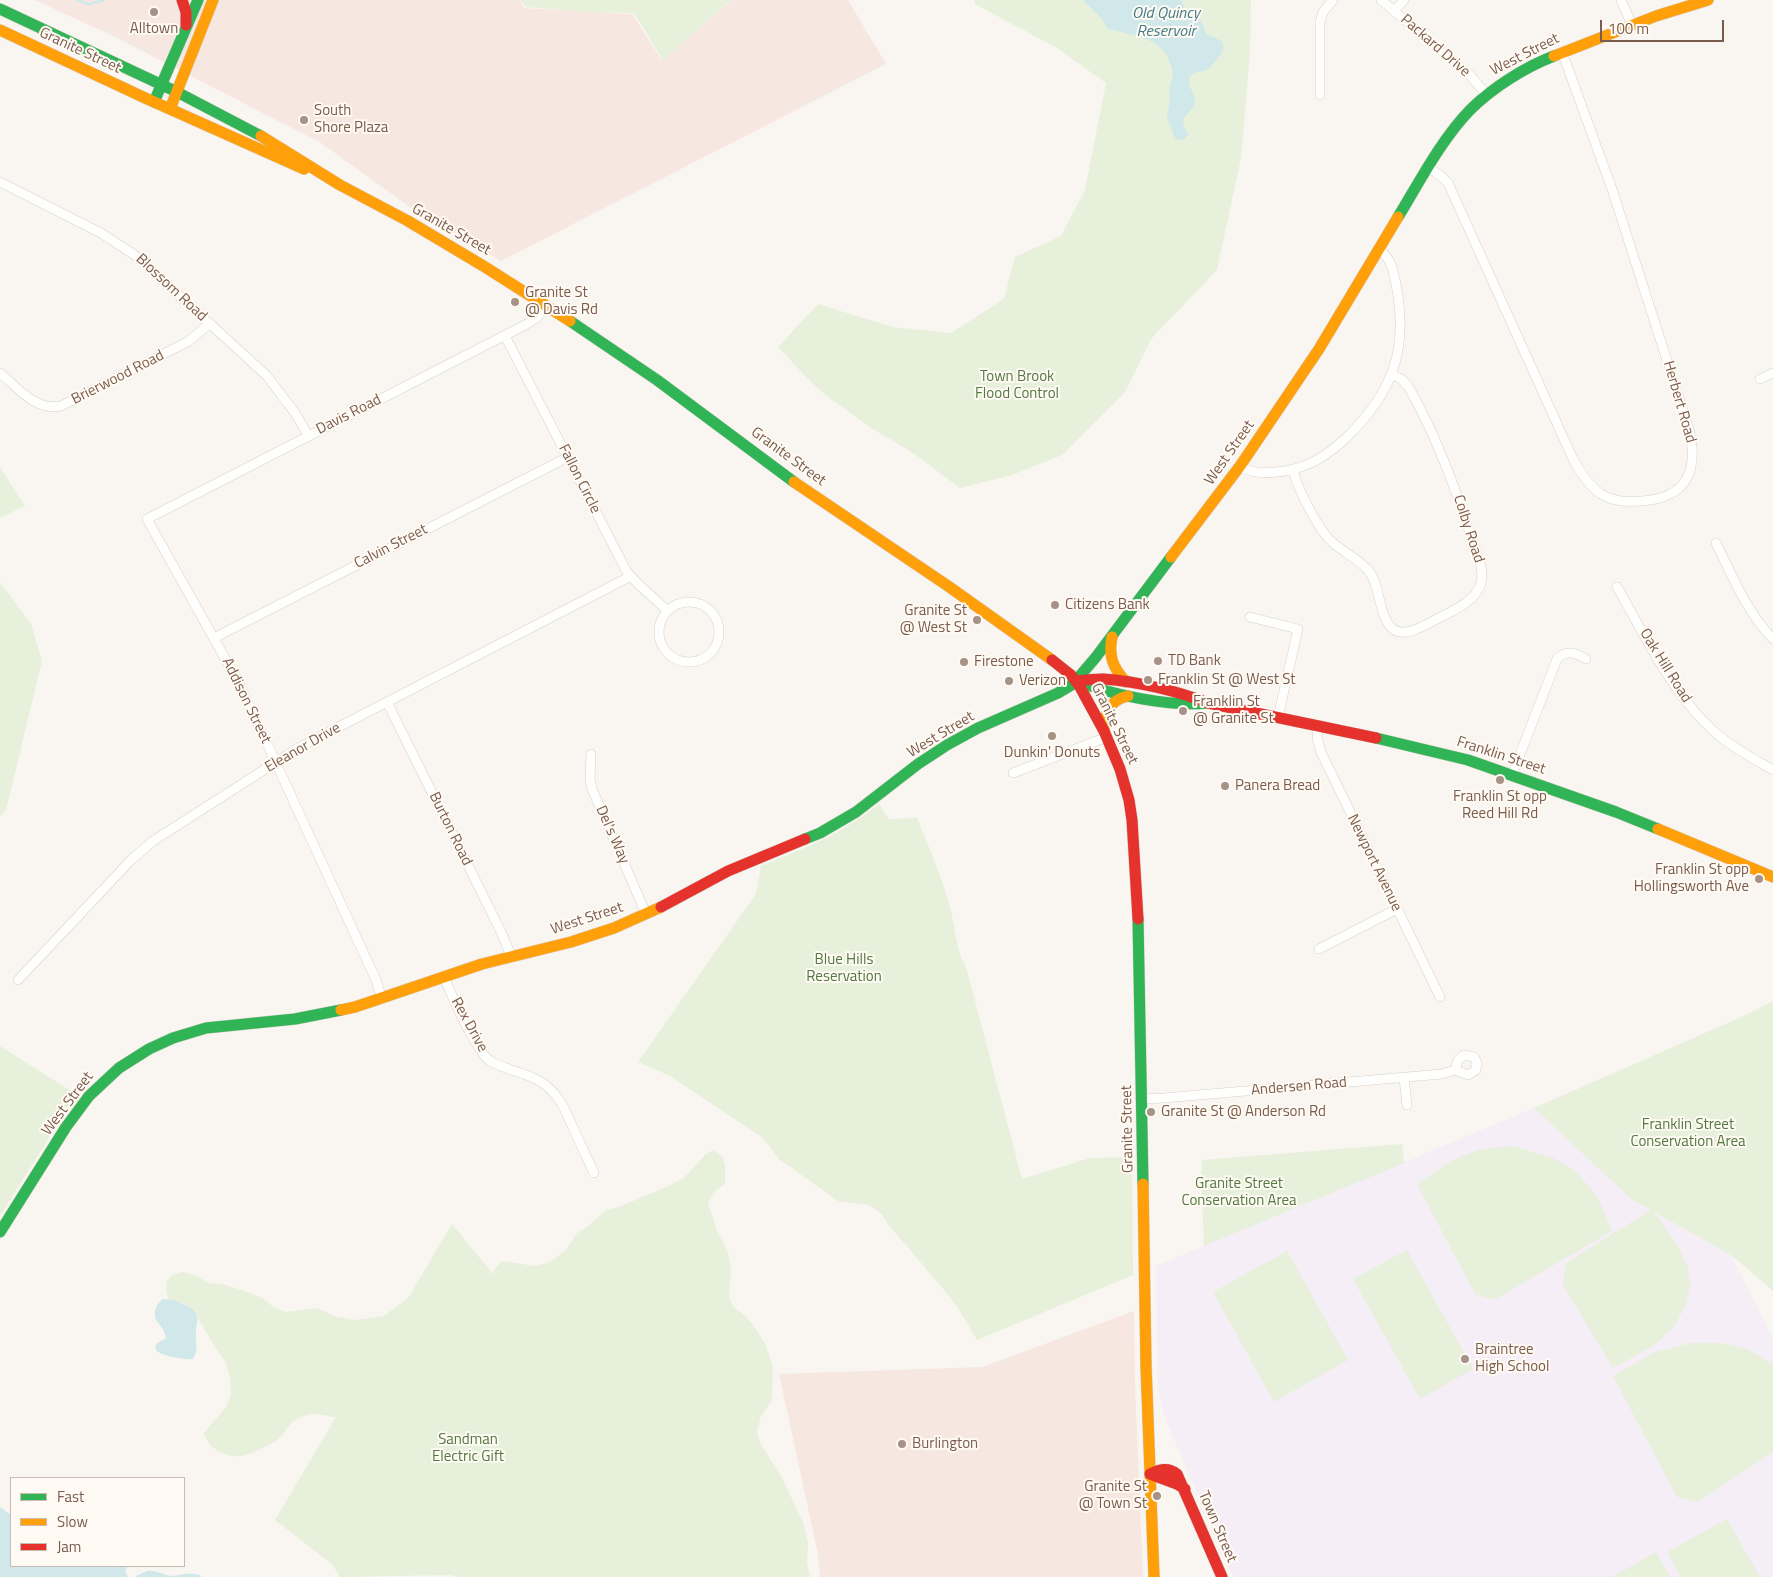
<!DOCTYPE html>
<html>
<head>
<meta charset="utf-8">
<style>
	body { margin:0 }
	#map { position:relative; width:1773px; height:1577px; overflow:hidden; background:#f9f5f0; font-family:"Titillium Web",sans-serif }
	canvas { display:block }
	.legend { position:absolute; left:10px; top:1477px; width:175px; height:90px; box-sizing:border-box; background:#fffaf3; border:1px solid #cabbb1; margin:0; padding:6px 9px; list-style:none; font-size:15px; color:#7a5c4d }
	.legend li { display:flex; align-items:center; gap:10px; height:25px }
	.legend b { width:25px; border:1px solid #cabbb1 }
	.scale { position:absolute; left:1600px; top:20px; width:124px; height:22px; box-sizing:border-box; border:2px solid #7a5c4d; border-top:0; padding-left:6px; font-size:15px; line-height:18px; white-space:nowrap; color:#7a5c4d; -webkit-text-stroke:4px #fffaf3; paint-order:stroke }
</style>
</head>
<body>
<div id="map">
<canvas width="1773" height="1577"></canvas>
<ul class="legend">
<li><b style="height:6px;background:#30b455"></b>Fast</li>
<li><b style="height:6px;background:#ff9f0a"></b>Slow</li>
<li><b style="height:6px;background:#e5322d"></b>Jam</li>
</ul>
<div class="scale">100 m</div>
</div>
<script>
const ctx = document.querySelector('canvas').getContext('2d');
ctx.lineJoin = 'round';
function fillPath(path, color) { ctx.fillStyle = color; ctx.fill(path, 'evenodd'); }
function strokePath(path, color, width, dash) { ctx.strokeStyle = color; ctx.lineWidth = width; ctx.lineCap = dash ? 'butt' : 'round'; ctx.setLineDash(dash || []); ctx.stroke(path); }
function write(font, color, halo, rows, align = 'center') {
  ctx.font = font + ' "Titillium Web",sans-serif'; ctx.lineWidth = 4; ctx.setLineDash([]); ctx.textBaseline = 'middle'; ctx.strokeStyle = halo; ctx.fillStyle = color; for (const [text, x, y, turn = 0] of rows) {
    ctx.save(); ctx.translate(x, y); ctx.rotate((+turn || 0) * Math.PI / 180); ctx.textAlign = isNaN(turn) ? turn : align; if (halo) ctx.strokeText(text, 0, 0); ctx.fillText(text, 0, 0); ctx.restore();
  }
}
const commercial = new Path2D(`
	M35,0H520L524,8L632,14L662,60L732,0H848L886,64L501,261L410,207L321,143L113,36Z
	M1134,1311L1135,1384L1143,1577H820L818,1554L779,1374L982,1367Z`);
const education = new Path2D(`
	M1534,1108L1632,1200L1731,1255L1773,1339V1577H1233L1167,1423L1161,1406L1158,1385L1156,1266Z`);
const green = new Path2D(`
	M521,0H731L663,60L634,13L587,12L525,7Z
	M975,0H1251L1250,50L1241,158L1217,270L1151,339L1125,392L1062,455L1012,475L960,488L913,453L870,427L827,396L811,382L778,347L818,304L892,327L951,333L1004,299L1015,257L1061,236L1085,190L1106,83L1057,48L975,4Z
	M0,467L25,506L0,518Z
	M0,582L31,624L42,661L6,810L0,816Z
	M879,804L889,819L917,818C929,847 942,877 950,908C956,928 955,949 966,967L1022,1179L1090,1158L1132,1157L1133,1275L977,1340L958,1308L941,1286L887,1223L882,1214L869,1205L838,1201L779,1159L763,1138L670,1076L638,1062L756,894L761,866C807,847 840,835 879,804Z
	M1773,1001V1291L1731,1255L1654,1212L1679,1247L1688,1268L1690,1286L1686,1305L1673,1328L1653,1346L1613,1368L1563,1285L1566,1263L1651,1210L1632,1200L1534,1108L1746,1015Z
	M0,1046L79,1096L54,1130L0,1216Z
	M1402,1144L1404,1163L1204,1246L1201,1177L1202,1160Z
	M1513,1146L1553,1158L1576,1171L1598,1198L1612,1231L1494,1300L1475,1294L1417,1184L1454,1159L1481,1149Z
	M713,1150L723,1157L725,1166V1184L713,1193L708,1203L718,1233L728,1252L731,1270L729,1297L733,1306L744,1315L754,1326L765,1344L773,1366L772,1400L761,1416L757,1431L760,1443L782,1478L803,1522L808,1542L807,1563L810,1577H458L450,1575L340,1577L332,1564L275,1520L336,1417C321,1416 314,1411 299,1418C289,1422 285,1434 277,1440C271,1445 249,1455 241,1456C226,1458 208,1448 204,1433L227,1406L231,1393L230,1379L226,1362L217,1350L193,1310L183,1303L174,1302L168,1299L166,1290L167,1281L172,1275L182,1272L194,1275L209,1283L225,1285L242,1290L262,1298L276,1309L287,1312L317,1308L337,1317L355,1320L384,1316L408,1298L452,1224L493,1274L496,1267L503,1261L535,1266L548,1263L565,1251L577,1233L587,1227L606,1210L616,1208C637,1199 660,1191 680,1180C695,1171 698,1157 713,1150Z
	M1407,1250L1473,1369L1420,1399L1353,1279Z
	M1287,1251L1348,1360L1274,1402L1213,1292Z
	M1691,1343H1722L1749,1350L1773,1364V1452L1698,1502L1677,1497L1613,1376L1655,1352Z
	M1727,1519L1760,1577H1681L1667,1552Z
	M1656,1552L1670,1577H1612Z`);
const water = new Path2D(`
	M1083,0H1181L1189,16L1201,20L1206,34L1222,41C1228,53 1214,60 1208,70L1193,73C1183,84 1196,92 1195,103C1194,109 1186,114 1183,119L1184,127L1189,134L1184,139L1180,140L1175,138L1167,118L1170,99L1169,89L1173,75L1171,65L1167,55L1156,43L1138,36L1108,29L1102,19Z
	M162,1299C172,1299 194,1305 197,1316C198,1321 196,1326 196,1332C195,1343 199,1349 193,1359C185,1360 165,1356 158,1352C155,1350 156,1348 156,1344L166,1338C165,1323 144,1320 162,1299Z
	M0,1507L11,1515V1566H128L125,1570L128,1577H0Z
	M147,1571C157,1570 162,1575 171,1576C181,1576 193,1570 202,1577H134Z`);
const stream = new Path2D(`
	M77,0L89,4L104,0`);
const street = new Path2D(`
	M1381,0L1469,74L1486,94
	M1621,0L1632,25
	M1394,11L1404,0
	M1320,95V22L1323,12L1333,0
	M1428,167L1441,176L1448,183L1573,459C1580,472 1588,485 1601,494C1614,502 1628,502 1642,501C1687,498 1699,470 1689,429L1612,189L1562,52
	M0,182L101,233L136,256L267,376L295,413L308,435
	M505,336L627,572L638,584L668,611
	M0,373C18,388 35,411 61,406L189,341L209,324
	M1760,379L1773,373
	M1240,466C1253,475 1270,473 1285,471C1310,467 1329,454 1347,437C1391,394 1408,352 1397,290C1394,275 1393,260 1380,250
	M1293,469C1296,486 1319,531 1332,542C1343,552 1358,559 1368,570C1381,585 1378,617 1393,629C1404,638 1424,626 1435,620C1450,612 1476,602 1481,583C1485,568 1475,550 1471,536C1454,485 1435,433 1408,386L1401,379L1391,374
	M1716,543C1733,577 1746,611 1773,639
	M1617,587C1647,639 1672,695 1718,735C1735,749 1754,759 1773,770
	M659 632a30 30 0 1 1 60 0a30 30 0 1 1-60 0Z
	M1250,617L1298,629L1278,717
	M214,638L568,457
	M387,702L502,934L511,956
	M1318,725L1317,738L1321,752L1440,997
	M591,754L590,779L592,789L646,914
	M1013,773L1107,737
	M1512,775L1557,659C1566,649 1576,653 1586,659
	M1319,949L1397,909
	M444,977C452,996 475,1049 490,1061C497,1065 504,1067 511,1070C535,1077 550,1083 563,1106L594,1173
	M18,980L131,860L153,841L298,748L631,576
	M382,999L376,980L240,685L147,519L525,325L535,319L547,307
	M1464,1055L1474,1057L1477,1063L1476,1070L1468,1075L1455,1070L1458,1060Z
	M1404,1078L1407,1105
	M1142,1099L1164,1098L1442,1074L1455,1070`);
const fast = new Path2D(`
	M0,9L177,92L261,136
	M154,102L198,0
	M1398,217C1420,181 1441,140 1470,110C1492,88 1525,67 1554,56
	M570,321L657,380L794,482
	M1080,682C1112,695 1171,707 1206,703
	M1376,738L1468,760L1616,812L1658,829
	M805,839L820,833L856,812L918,764L947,745L978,728L1058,693L1073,684L1096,657L1171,557
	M1138,919L1143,1184
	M0,1232L66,1127L89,1096L119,1068L149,1049L173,1038L206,1028L295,1019L341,1010`);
const slow = new Path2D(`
	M0,30L143,97L304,169
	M1554,56L1656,16L1708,0
	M170,109L213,0
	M261,136L340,185L408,221L485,267L570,321
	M794,482L948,586L1052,660
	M1171,557L1240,466L1319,349L1398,217
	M1112,637C1108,656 1113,668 1126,682
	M1104,730C1105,712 1110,700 1128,696
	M1658,829L1773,877
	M341,1010L355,1007L482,964L571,942L614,928L661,907
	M1143,1184L1146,1366L1154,1577`);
const jam = new Path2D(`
	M182,0L186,12V25
	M1052,660L1071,675L1080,687L1104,731L1120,769L1129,800L1132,820L1138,919
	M1076,681C1085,680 1094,679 1103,679C1135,681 1178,691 1208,703L1376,738
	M661,907L728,871L805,839
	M1150,1474C1160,1469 1168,1467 1177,1474L1222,1577
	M1150,1474L1177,1484L1185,1489`);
const markers = [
	[154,12,5,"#a69286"],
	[304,120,5,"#a69286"],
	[515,302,5,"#a69286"],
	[1055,605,5,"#a69286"],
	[977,620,5,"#a69286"],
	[1158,661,5,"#a69286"],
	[964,662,5,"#a69286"],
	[1148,680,5,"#a69286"],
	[1009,681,5,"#a69286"],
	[1183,711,5,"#a69286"],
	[1052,736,5,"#a69286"],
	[1500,780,5,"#a69286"],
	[1225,786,5,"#a69286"],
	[1759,879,5,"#a69286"],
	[1151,1112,5,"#a69286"],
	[1465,1359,5,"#a69286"],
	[902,1444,5,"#a69286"],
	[1157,1496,5,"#a69286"]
];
const poiNames = [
	["Alltown",154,29,"center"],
	["South",314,111],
	["Shore Plaza",314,128],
	["Granite St",525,293],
	["@ Davis Rd",525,310],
	["Citizens Bank",1065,605],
	["Granite St",967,611,"right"],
	["@ West St",967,628,"right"],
	["TD Bank",1168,661],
	["Firestone",974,662],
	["Franklin St @ West St",1158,680],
	["Verizon",1019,681],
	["Franklin St",1193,702],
	["@ Granite St",1193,719],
	["Dunkin' Donuts",1052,753,"center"],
	["Panera Bread",1235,786],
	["Franklin St opp",1500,797,"center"],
	["Reed Hill Rd",1500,814,"center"],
	["Franklin St opp",1749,870,"right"],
	["Hollingsworth Ave",1749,887,"right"],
	["Granite St @ Anderson Rd",1161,1112],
	["Braintree",1475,1350],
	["High School",1475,1367],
	["Burlington",912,1444],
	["Granite St",1147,1487,"right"],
	["@ Town St",1147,1504,"right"]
];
const streetNames = [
	["Packard Drive",1435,46,41],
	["Granite Street",80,51,25],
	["West Street",1525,55,-27],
	["Granite Street",451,230,30],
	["Blossom Road",171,288,43],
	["Brierwood Road",118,378,-27],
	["Herbert Road",1679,402,74],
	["Davis Road",349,415,-27],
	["West Street",1230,453,-55],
	["Granite Street",788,457,36],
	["Fallon Circle",579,479,63],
	["Colby Road",1468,529,72],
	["Calvin Street",391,547,-27],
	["Oak Hill Road",1665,666,58],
	["Addison Street",246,701,64],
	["Granite Street",1114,724,64],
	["West Street",941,735,-31],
	["Eleanor Drive",303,748,-30],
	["Franklin Street",1501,756,18],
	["Burton Road",450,829,64],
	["Del's Way",612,835,66],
	["Newport Avenue",1374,863,64],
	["West Street",587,919,-18],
	["Rex Drive",469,1025,61],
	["Andersen Road",1299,1087,-5],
	["West Street",68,1104,-53],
	["Granite Street",1128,1129,-91],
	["Town Street",1217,1527,67]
];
const parkNames = [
	["Town Brook",1017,377],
	["Flood Control",1017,394],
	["Blue Hills",844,960],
	["Reservation",844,977],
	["Franklin Street",1688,1125],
	["Conservation Area",1688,1142],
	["Granite Street",1239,1184],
	["Conservation Area",1239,1201],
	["Sandman",468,1440],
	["Electric Gift",468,1457]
];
const waterNames = [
	["Old Quincy",1166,14],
	["Reservoir",1166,32]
];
fillPath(commercial, '#f6e8e1');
fillPath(education, '#f6eef6');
fillPath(green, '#e7f0db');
fillPath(water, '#d0e8ea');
strokePath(stream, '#d0e8ea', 2.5);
strokePath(street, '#d7d1cb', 10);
strokePath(fast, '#d9d2cb', 12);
strokePath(slow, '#d9d2cb', 12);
strokePath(jam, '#d9d2cb', 12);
strokePath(street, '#fefefd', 9);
strokePath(fast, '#30b455', 11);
strokePath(slow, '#ff9f0a', 11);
strokePath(jam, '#e5322d', 11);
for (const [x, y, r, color] of markers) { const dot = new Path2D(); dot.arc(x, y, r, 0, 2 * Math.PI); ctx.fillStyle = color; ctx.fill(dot); strokePath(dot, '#fffaf3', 2); }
write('15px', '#7a5c4d', '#fffaf3', poiNames, 'left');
write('15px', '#7a5c4d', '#fffaf3', streetNames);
write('15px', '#537a41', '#fffaf3', parkNames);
write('italic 16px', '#437c86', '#fffaf3', waterNames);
</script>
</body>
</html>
